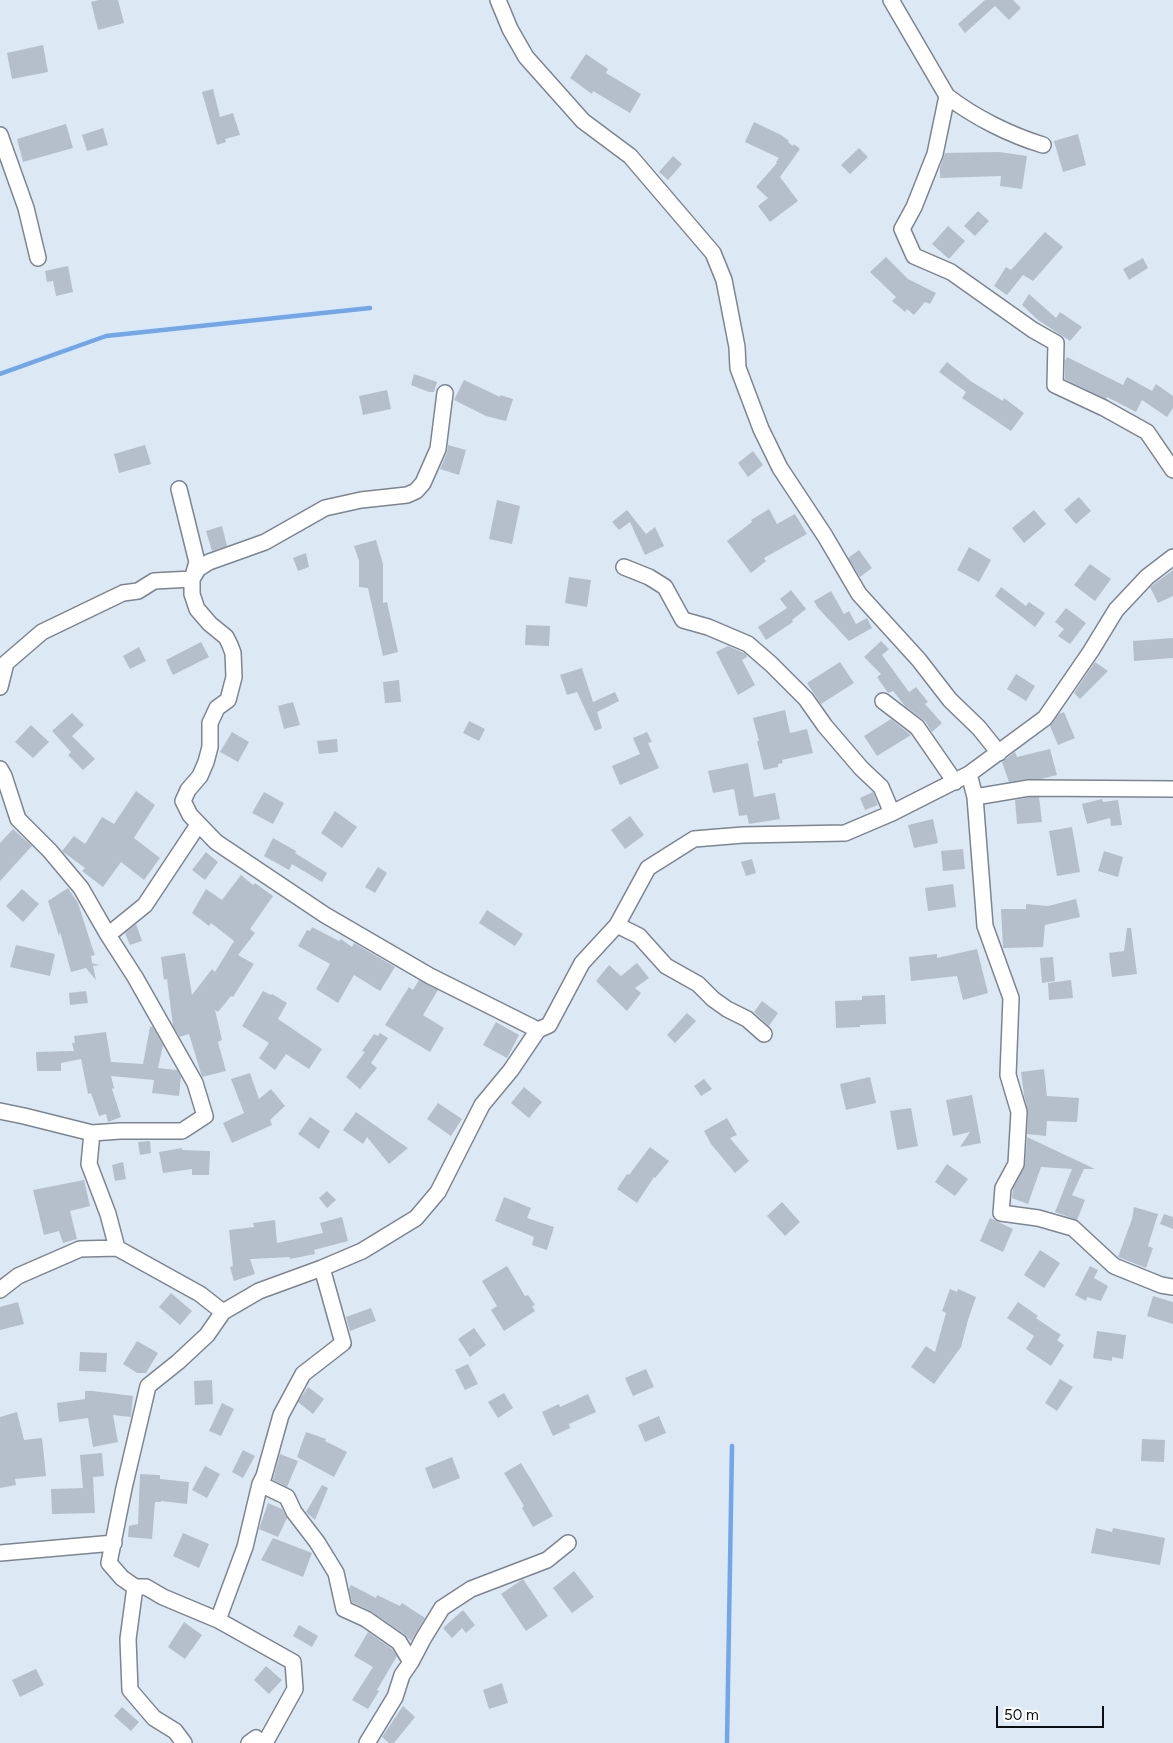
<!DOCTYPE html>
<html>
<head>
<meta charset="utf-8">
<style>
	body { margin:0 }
	#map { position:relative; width:1173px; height:1743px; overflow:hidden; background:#dde8f5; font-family:Figtree,sans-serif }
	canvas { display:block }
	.scale { position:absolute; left:996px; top:1706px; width:108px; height:22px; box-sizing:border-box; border:2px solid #0b0e13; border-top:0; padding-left:6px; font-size:15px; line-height:18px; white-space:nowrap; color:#0b0e13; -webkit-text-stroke:4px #fff; paint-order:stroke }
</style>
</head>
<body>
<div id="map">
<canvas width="1173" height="1743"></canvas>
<div class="scale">50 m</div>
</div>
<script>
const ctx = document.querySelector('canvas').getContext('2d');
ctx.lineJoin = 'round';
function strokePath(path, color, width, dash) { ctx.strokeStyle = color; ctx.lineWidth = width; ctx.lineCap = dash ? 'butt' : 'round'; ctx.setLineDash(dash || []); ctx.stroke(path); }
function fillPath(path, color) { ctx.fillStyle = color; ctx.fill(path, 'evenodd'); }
const stream = new Path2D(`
	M0,374L106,336L370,308
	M727,1743L732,1446`);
const building = new Path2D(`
	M99,0H118L124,23L98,30L91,2Z
	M985,0H1013L1021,8L1009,20L995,6L965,33L958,24Z
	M43,45L48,72L12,79L7,53Z
	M586,54L608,69L606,73L641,94L630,113L593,91L592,94L570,78Z
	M213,89L220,117L233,113L240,135L225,139L226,142L217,145L202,92Z
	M754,122L781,135L789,141L788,142L793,146L794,144L800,149L780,177L798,201L770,222L758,206L768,198L756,187L777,163L776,162L779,158L745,142Z
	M66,124L73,148L23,162L17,139Z
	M103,128L108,145L87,151L82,135Z
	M1078,134L1086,165L1063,172L1054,141Z
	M859,148L868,157L850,174L841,165Z
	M999,152L1027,156L1022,189L1000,186L1001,176L940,178V168L945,153Z
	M673,156L682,164L668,180L659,172Z
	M978,211L989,221L975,236L964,226Z
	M948,226L965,241L949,259L932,244Z
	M1045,232L1063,247L1033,281L1023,275L1007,295L994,286L1006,267L1011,270Z
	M886,257L908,279L936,293L930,304L925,302L914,315L907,309L905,312L892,301L896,297L870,272Z
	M1143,258L1148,268L1129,280L1123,269Z
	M68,266L73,292L56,296L53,281L47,282L45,271Z
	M1029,294L1056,318L1060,312L1082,327L1070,341L1038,320L1022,305Z
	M1067,357L1123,385L1127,377L1152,391L1156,384L1173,396V408L1167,417L1142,400L1136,412L1107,397L1106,399L1075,384L1065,379V361Z
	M947,362L972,382L1003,401L1004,398L1024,413L1011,431L962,398L966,392L939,372Z
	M414,374L437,382L434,392H429L411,385Z
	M464,380L500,397V395L513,399L506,421L486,416L454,400Z
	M387,390L391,409L363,415L359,396Z
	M145,445L151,464L119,473L114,454Z
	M448,445L466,450L459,475L440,469L447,453Z
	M753,451L763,465L748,477L738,463Z
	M1079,497L1091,511L1076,524L1064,510Z
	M497,500L520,506L512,544L489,539Z
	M769,509L777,524L795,514L807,534L764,558L766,561L751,573L727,541L752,522L751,520Z
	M627,510L646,534L655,527L664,546L645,555L630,522L619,530L612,522Z
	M1034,510L1046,524L1024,543L1012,528Z
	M222,526L227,546L212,551L206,531Z
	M376,540L383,564V603L387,602L398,652L383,656L368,588L359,587V561L354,546Z
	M969,547L991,560L979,582L957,570Z
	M859,550L872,568L860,577L848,558Z
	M306,553L309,567L298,571L293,558Z
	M1090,564L1111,579L1095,601L1074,585Z
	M1173,570V596L1158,603L1150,587Z
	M569,577L591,580L587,607L565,603Z
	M1001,587L1026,606L1029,602L1045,613L1035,627L995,596Z
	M791,590L806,609L792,620L793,622L766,640L758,627L787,608L780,599Z
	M831,591L844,614L849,611L856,624L867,618L872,628L849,641L818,608L814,601Z
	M1066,608L1086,623L1070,644L1058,636L1064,629L1055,622Z
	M526,625L550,626L549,646L525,645Z
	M1173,638V658L1134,661L1133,641Z
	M881,641L889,649L882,655L909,692L916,687L928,702L925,704L942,723L932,732L925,721L905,706L893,691L888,693L877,677L881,674L864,657Z
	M201,642L209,657L173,675L166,660Z
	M728,646L746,654L747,657L742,660L755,685L738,695L716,652Z
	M139,647L146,661L130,669L123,656Z
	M840,662L854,683L821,704L807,683Z
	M1095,662L1108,671L1080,699L1074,693Z
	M582,668L593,702L615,692L619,701L597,712L602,728L595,731L577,692L567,695L560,675Z
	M1016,674L1035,686L1026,701L1007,689Z
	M399,680L401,702L385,703L383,682Z
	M293,702L300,725L284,729L278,706Z
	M785,710L790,733L807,729L813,753L782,760L783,763L778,764V767L764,770L757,741H759L753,718Z
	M1064,712L1075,738L1058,745L1050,726L1059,714Z
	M72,713L84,725L72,736L95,759L83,770L68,755L71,752L52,731Z
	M891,719L911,735L877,756L864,736Z
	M469,721L485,729L479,741L463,733Z
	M31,725L49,742L33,758L15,742Z
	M232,732L249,742L238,762L220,752Z
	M647,732L652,742L648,743L659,768L620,785L612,766L640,754L633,738Z
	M337,739L338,752L319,754L317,741Z
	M1050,749L1057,775L1041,779H1027L1009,782L1002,762L1007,758L1015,752L1017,757Z
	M748,763L754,797L775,793L780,819L749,824L747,815L739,816L734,789L713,793L708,771Z
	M136,791L155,805L134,838L160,858L144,880L121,862L103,887L82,871L85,868L62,851L74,836L85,844L102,817L114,824Z
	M264,792L284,803L273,824L252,813Z
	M873,792L878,805L865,810L860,798Z
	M1030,797H1039L1042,822L1017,824L1015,800Z
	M1102,799L1103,802L1118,800L1122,825L1111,826L1110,818L1087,824L1082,804Z
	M335,811L357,827L342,848L321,833Z
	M630,816L644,835L625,849L611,830Z
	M933,819L938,843L914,848L908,825Z
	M1072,827L1080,872L1057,876L1049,831Z
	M13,829L32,846L0,881V843Z
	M273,838L296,851L295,853L327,873L322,882L292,864L289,870L264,856Z
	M963,849L965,869L943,871L941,851Z
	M1104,851L1123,857L1118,877L1098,871Z
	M206,852L218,862L205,880L192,870Z
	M752,859L756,873L746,876L741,862Z
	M378,867L387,873L375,893L365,887Z
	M241,875L253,885L255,883L273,896L250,929L255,933L238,955L254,964L233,997L231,996L218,1012L215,1010L222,1040L218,1042L226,1071L202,1077L189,1034L180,1037L173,1026L167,979L164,980L161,957L185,953L192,995L212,969L215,972L234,941L211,923L209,926L192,913L206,889L222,900Z
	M953,884L956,907L928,911L925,888Z
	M68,888L78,903L92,947L95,955L91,956L92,963L99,965L93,966L96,980L86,968L71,972L60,932L59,936L48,901Z
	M22,889L39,904L23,922L6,906Z
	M1076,899L1080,917L1045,925L1043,947L1003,948L1001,909H1026V904L1048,906Z
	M487,910L523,934L515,946L479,923Z
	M136,924L142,941L130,945L125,933Z
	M312,927L339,941L341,939L352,947L354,943L395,967L380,991L354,975L338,1003L316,989L330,964L298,946L307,930L310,931Z
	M1127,928H1131L1137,974L1112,977L1109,953L1124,951Z
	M16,945L55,954L50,976L10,967Z
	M977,949L988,993L963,1000L957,976L911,981L909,957L937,954V958Z
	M1053,957L1055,981L1042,983L1040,958Z
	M637,963L649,978L635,988L641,993L627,1011L596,981L609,965L621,976Z
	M419,980L438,990L423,1015L444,1028L430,1052L385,1025L409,987L413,990Z
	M1071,980L1073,998L1049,1000L1048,983Z
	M86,991L88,1003L70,1005L69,993Z
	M263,991L271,995L272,994L287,1003L278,1019L322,1049L309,1069L286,1054L275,1070L259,1058L269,1043L242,1026Z
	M885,995L886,1024L860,1025V1027L836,1028L835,1001L862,1000V996Z
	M762,1001L778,1013L769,1026L754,1012Z
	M687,1013L696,1021L675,1043L667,1035Z
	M496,1022L519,1035L507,1058L483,1045Z
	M150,1027H153L163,1045L158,1068L177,1070L181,1077L179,1096L152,1093L154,1080L111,1076L114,1088L112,1089L121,1117L108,1122L106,1114L99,1116L91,1093L88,1094L81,1059L61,1063V1071H37L36,1052L74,1051L72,1043H75L74,1036L106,1032L111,1062L143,1064Z
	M380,1033L388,1038L371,1063L377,1068L360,1089L346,1077L365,1052L362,1051L374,1034L378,1036Z
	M1044,1069L1047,1096L1079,1098L1077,1122L1047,1121L1046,1136L1027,1134L1028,1112L1024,1095L1021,1072Z
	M250,1073L259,1099L271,1089L285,1106L270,1120L272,1125L232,1143L223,1123L244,1113L231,1079Z
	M870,1077L876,1103L846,1110L840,1084Z
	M704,1079L712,1089L701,1096L694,1086Z
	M524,1087L542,1102L529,1118L511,1103Z
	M972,1095L981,1143L960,1147L970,1132L953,1136L946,1100Z
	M438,1103L462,1119L451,1136L427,1119Z
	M911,1108L918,1146L897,1150L890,1111Z
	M356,1112L393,1138L408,1148L389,1164L367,1137L363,1144L343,1130Z
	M310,1117L330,1131L319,1149L298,1134Z
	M727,1118L737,1135L730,1138L749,1161L735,1173L711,1144L704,1131Z
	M1027,1137L1095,1169H1084L1072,1195L1085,1200L1077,1220L1055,1212L1072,1169L1041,1167L1028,1204L1012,1198L1013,1188L1025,1165Z
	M150,1141L151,1153L140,1155L138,1142Z
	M650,1147L669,1161L655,1178L654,1177L637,1203L617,1189L627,1174L629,1175Z
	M182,1148V1150L210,1151L209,1175H192V1169L163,1173L159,1152Z
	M123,1162L126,1179L115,1181L112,1165Z
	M947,1164L968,1179L955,1196L935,1182Z
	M84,1180L90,1206L70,1211L77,1239L63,1243L59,1231L44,1235L33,1190Z
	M327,1191L336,1200L327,1208L319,1198Z
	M504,1197L531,1208L527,1218L554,1227L547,1250L532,1245L534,1237L495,1221Z
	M782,1202L800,1222L785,1236L767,1216Z
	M1134,1207L1158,1214L1148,1246L1153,1248L1146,1268L1118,1257L1132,1219Z
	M1164,1214L1173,1217V1229L1160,1224Z
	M342,1217L348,1241L314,1250L315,1254L290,1259V1257L250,1259L255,1274L234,1281L230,1267L233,1266L229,1230L254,1227L253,1223L275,1220L277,1243L323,1233L320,1223Z
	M990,1218L1013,1229L1003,1252L980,1241Z
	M1040,1250L1060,1263L1044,1288L1024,1275Z
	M507,1266L525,1296L528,1295L535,1305L532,1306L535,1311L504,1331L491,1310L497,1306L482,1281Z
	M1090,1266L1098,1270L1094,1278L1108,1286L1101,1301L1087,1297L1086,1301L1075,1295Z
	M950,1289L957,1292L958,1289L976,1297L968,1320L961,1347L934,1384L911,1367L926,1346L935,1352L946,1313L942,1311Z
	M171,1293L192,1311L180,1325L159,1307Z
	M1153,1296L1173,1302V1324L1147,1316Z
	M18,1302L24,1324L0,1330V1307Z
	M1018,1302L1038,1316L1036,1318L1061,1335L1057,1340L1064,1345L1051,1366L1026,1349L1034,1336L1007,1318Z
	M371,1308L376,1321L350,1331L346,1317Z
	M474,1328L486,1345L470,1357L458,1339Z
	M1097,1331L1126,1335L1123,1359L1112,1357V1361L1093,1358Z
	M137,1341L158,1353L146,1373H137L123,1364Z
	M80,1352L107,1353L106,1372L79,1371Z
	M468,1364L478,1384L465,1390L455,1370Z
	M646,1369L654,1387L633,1396L625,1378Z
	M1060,1379L1073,1387L1057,1411L1045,1403Z
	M212,1380L213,1404L195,1405L194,1381Z
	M308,1387L324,1399L313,1414L298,1402Z
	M85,1391H93L133,1396L131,1417L113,1415L118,1442L93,1447L88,1418L59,1422L57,1403L85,1399Z
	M504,1393L513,1408L498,1418L488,1402Z
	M588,1394L596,1412L569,1424L570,1428L553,1436L542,1412L559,1404L560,1407Z
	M222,1403L234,1409L221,1436L209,1431Z
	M17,1412L24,1440L42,1438L46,1476L15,1479L16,1485L0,1488V1417Z
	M659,1416L666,1433L645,1442L638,1425Z
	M306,1432L326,1439L325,1441L347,1452L334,1477L297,1457Z
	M1142,1439L1165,1440L1164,1462L1141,1461Z
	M243,1450L255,1456L243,1478L232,1472Z
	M102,1453L104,1476L93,1477L95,1513L52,1514L51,1489L83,1488L80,1455Z
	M280,1454L298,1461L287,1487L273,1480Z
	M452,1457L460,1478L433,1489L425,1468Z
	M521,1463L553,1516L533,1527L522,1508L524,1506L504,1473Z
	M205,1466L220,1474L207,1498L192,1490Z
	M140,1474L160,1475V1479L189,1482L187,1504L161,1501V1502H155L152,1539L128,1537L129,1526L138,1524Z
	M322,1485L328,1488L315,1520L306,1512Z
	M268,1503L282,1509L287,1518L278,1537L259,1529Z
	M1096,1528L1112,1532L1113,1528L1165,1538L1160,1565L1091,1553Z
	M183,1533L209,1544L199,1568L173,1556Z
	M273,1538L312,1553L303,1577L261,1560Z
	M574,1571L594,1597L572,1613L553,1588Z
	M523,1579L548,1616L526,1631L501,1594Z
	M351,1585L376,1598L377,1595L400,1606L402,1603L425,1618L411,1641L404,1634L371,1611L352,1602L349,1589Z
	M463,1610L475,1625L466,1633L462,1628L452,1638L443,1628Z
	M184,1622L202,1635L185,1659L168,1647Z
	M299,1625L318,1636L312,1647L293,1636Z
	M368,1632L392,1649L397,1656L377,1690L379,1691L368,1709L352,1700L373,1667L354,1656Z
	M266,1666L282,1680L269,1694L254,1680Z
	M36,1669L44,1685L20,1697L12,1680Z
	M502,1683L508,1703L489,1709L483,1690Z
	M403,1706L415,1717L394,1743H389L382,1737Z
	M122,1707L139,1722L131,1731L114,1716Z`);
const minor = new Path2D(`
	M498,0L510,29L526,57L583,121L630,156L713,253L724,280L737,347L738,368L761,429L780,468L825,536L859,594L919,660L950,700L979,728L999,753
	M891,0L947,96L935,154L914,207L902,229L914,256L951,272L1033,330L1056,343L1055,385L1104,408L1147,432L1173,470
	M947,96C974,117 1010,135 1043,145
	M0,135L26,208L38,258
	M445,393L438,449L423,483L416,491L407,495L361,500L325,508L265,542L209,562L198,569L192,579V594L197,609L210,624L226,637L230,645L233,653L234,677L228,700L217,708L210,723V747L206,762L200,776L188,790L183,801L190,815L216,842L325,915L430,976L538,1030
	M624,567L649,577L665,587L683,620L708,627L748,644L771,664L806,699L825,726L861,768L881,787L892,813
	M0,687L6,663L42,632L123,593L138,591L154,581L192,579L197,562L179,489
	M883,701L917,727L955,782
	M0,769L4,776L18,819L50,851L81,888L108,935
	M969,774L975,797L985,926L1011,998L1008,1075L1019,1112L1016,1164L1003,1188L1001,1213L1038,1218L1073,1228L1114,1266L1161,1285L1173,1287
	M975,797L1029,788L1173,789
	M617,925L639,936L666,966L698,984L713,999L727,1009L747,1019L764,1034
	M0,1111L24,1116L92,1133
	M117,1248L108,1214L89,1164L92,1133L120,1131H182L205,1116L195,1083L135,977L108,935L145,905L198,825
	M0,1290L18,1276L80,1249L117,1248L200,1294L223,1312
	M260,1484L287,1497L294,1512L317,1542L336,1573L344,1609L366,1619L399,1642L411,1662
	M0,1553L114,1543
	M135,1587L128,1639L130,1690L154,1718L175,1731L184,1743
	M218,1620L245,1547L260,1484L264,1476L281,1415L303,1374L343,1343L322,1268
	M249,1743L256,1738L262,1743
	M265,1743L295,1689L293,1662L218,1620L163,1597L146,1587H135L122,1578L109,1563L124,1488L148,1386L178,1362L207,1335L223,1312L259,1291L322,1268L362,1251L416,1218L438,1192L482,1105L511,1070L538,1030L549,1025L582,963L617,925L648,868L694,839L743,835L845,833L892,813L969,774L1045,718L1091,651L1116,610L1147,577L1173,557
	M367,1743L395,1697L402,1675L411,1662L423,1639L442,1608L471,1589L547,1560L568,1543`);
strokePath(stream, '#71a7e9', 4.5);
fillPath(building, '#b5bfcc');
strokePath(minor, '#7c8591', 18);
strokePath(minor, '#fff', 15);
</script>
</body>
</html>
